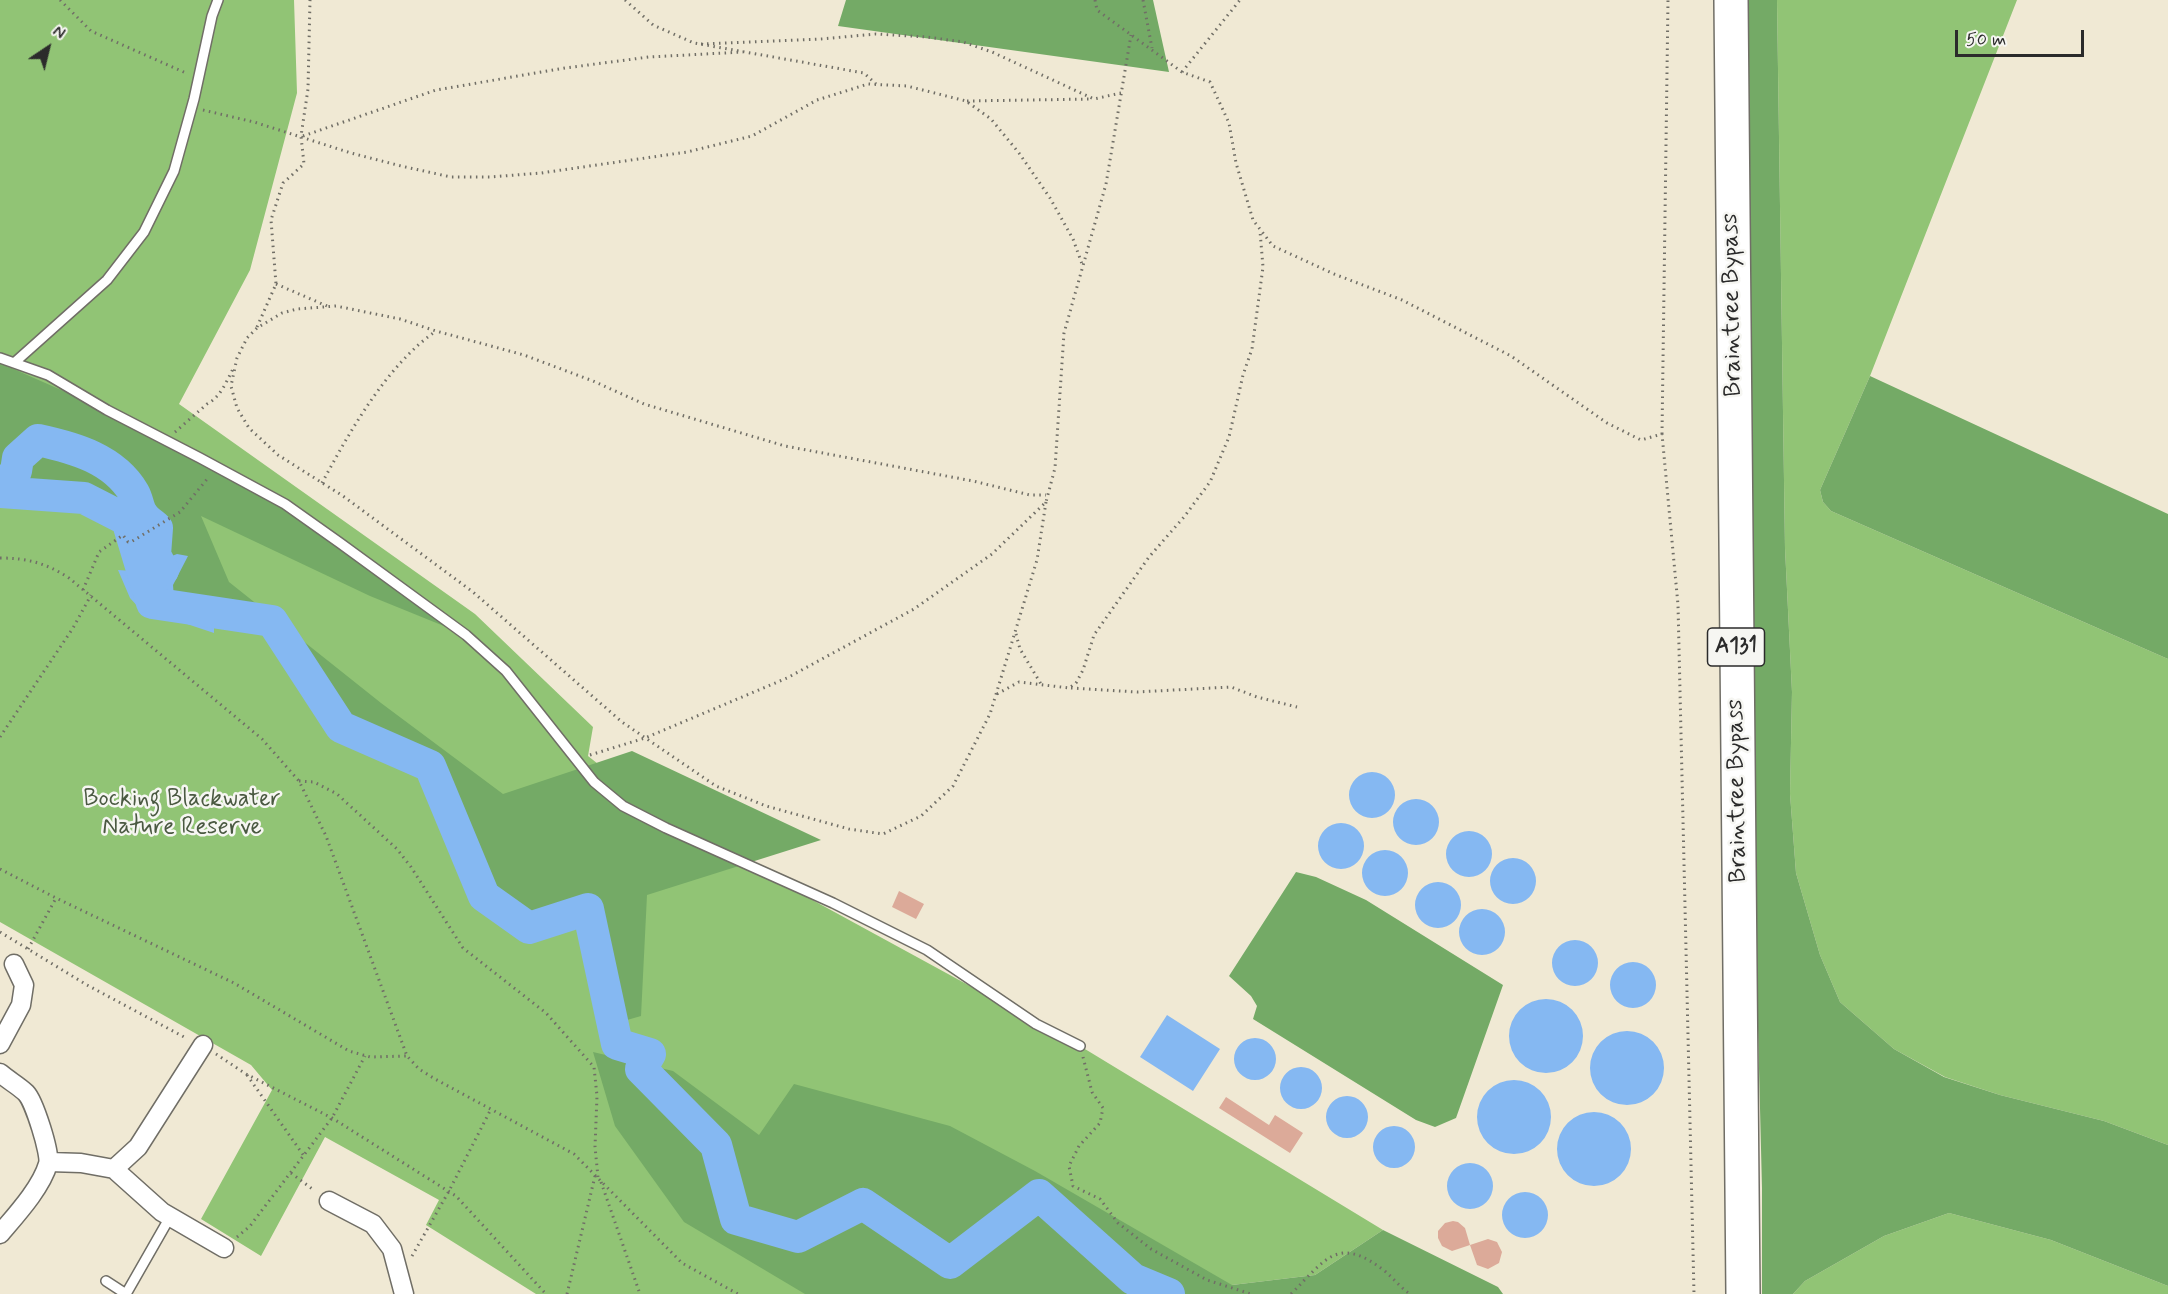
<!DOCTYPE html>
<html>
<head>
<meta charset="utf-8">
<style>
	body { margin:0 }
	#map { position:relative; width:2168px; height:1294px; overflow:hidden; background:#f0e9d4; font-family:Mynerve,sans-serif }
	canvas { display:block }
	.north { position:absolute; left:18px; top:18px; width:60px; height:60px; -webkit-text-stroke:4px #f6f6f2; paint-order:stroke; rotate:35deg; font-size:16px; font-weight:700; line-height:24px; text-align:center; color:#2b2b2b }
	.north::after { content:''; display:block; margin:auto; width:21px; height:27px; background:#2b2b2b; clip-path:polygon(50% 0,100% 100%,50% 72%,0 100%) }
	.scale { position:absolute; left:1955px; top:30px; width:129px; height:27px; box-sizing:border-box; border:3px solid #2b2b2b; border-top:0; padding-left:8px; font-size:18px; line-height:21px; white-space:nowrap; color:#2b2b2b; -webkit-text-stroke:4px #f6f6f2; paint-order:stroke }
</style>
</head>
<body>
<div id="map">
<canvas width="2168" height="1294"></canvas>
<div class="north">N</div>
<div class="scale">50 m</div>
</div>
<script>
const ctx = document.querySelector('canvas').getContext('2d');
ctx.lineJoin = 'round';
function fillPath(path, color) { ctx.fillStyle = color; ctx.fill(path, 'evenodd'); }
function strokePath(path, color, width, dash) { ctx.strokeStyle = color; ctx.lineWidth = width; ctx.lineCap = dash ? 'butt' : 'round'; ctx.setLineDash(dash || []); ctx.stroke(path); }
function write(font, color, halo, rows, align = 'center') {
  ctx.font = font + ' Mynerve,sans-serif'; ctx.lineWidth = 5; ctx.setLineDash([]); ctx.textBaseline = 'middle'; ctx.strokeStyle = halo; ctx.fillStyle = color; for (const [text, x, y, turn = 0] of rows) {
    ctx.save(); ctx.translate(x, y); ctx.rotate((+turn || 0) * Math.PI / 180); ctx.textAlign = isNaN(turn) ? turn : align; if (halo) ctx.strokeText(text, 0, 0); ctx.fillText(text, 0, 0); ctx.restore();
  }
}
const green = new Path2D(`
	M0,0H294L297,93L250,270L179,404L475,614L593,727L588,756L675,825L1080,1046L1383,1230L1315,1275L1232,1285L1228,1294H536L426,1225L439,1200L325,1137L261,1256L201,1219L272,1090L251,1065L0,922Z
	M1777,0H2017L1870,376L1820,490L1823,502L1831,511L2168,659V1145L2104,1121L2000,1095L1945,1077L1894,1049L1840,1002L1820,955L1796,873L1790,794L1792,692L1785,548Z
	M1949,1213L2051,1240L2168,1286V1294H1793L1805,1281L1884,1236Z`);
const forest = new Path2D(`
	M846,0H1153L1169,72L838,26Z
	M1748,0H1777L1785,548L1792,692L1790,794L1796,873L1820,955L1840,1002L1894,1049L1944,1077L2000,1095L2104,1121L2168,1145V1286L2051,1240L1949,1213L1884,1236L1805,1281L1793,1294H1762V1188L1756,949Z
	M0,363L120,416L285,504L466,635L370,596L201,516L229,582L381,703L503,794L632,751L821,840L647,895L641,1016L613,1024L588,909L529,928L484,896L430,766L341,727L272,621L152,603L127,520L84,498L0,492Z
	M1870,376L2168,514V659L1831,511L1823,502L1820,490Z
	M1296,872L1316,877L1366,900L1503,985L1456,1118L1435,1127L1416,1120L1253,1019L1257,1006L1251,996L1229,976Z
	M593,1052L673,1071L759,1135L794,1084L950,1126L1035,1171L1232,1285L1315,1275L1383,1230L1498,1287L1503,1294H805L684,1222L615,1126Z`);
const water = new Path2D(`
	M177,554L188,556L173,585L174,599L196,621L214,627V633L151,612L141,610L130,598L118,570L161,573L167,566V558Z
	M1349 795a23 23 0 1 1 46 0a23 23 0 1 1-46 0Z
	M1393 822a23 23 0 1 1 46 0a23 23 0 1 1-46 0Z
	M1318 846a23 23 0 1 1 46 0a23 23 0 1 1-46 0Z
	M1446 854a23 23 0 1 1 46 0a23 23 0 1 1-46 0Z
	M1362 873a23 23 0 1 1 46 0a23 23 0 1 1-46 0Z
	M1490 881a23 23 0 1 1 46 0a23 23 0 1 1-46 0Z
	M1415 905a23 23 0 1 1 46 0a23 23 0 1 1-46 0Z
	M1459 932a23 23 0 1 1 46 0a23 23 0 1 1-46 0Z
	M1552 963a23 23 0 1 1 46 0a23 23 0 1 1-46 0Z
	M1610 985a23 23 0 1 1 46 0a23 23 0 1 1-46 0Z
	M1509 1036a37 37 0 1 1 74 0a37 37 0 1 1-74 0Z
	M1167,1015L1220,1049L1193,1091L1140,1057Z
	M1590 1068a37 37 0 1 1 74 0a37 37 0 1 1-74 0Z
	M1234 1059a21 21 0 1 1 42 0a21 21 0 1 1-42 0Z
	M1280 1088a21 21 0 1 1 42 0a21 21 0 1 1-42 0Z
	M1477 1117a37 37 0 1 1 74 0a37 37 0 1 1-74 0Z
	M1326 1117a21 21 0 1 1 42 0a21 21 0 1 1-42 0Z
	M1557 1149a37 37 0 1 1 74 0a37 37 0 1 1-74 0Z
	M1373 1147a21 21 0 1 1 42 0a21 21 0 1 1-42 0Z
	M1447 1186a23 23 0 1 1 46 0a23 23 0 1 1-46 0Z
	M1502 1215a23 23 0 1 1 46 0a23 23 0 1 1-46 0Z`);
const river = new Path2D(`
	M0,489L16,471L18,458L38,440C75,448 114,459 134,493C138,500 138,509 143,515C146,520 153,524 157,528L155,555L163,570
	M0,492L84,498L127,520L152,603L272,621L341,727L430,766L484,896L529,928L588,909L617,1044L650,1054L641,1069L716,1145L736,1219L798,1237L863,1204L950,1263L1039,1195L1133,1279L1169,1294`);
const building = new Path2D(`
	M899,891L924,904L916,919L892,907Z
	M1226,1097L1269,1125L1275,1115L1303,1133L1290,1153L1219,1108Z
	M1453,1221L1458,1222L1465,1228L1470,1245L1488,1239L1497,1242L1502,1252L1499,1263L1488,1269L1477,1265L1470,1245L1452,1251L1442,1246L1438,1238V1231L1445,1223Z`);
const path = new Path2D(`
	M60,0L91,31L186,73
	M625,0L653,25L694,43L864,73L876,84
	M1095,0L1097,10L1182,72L1210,82L1229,123L1236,163L1253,220L1273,246L1334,274L1402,300L1511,356L1607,423L1641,440L1662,434L1678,605L1694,1294
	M1143,0L1152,48
	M701,44L821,39L876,34L927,37L963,42L992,52L1094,99L1121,93
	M1182,72L1240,0
	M967,101L1092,99
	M203,110L254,122L351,153L401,166L451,177H490L541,173L687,152L752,136L817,100L868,84L907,86L966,101L991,119L1019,153L1050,198L1073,239L1082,264
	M303,136L436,90L565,68L649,57L743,52
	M276,284L327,306
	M257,327L276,284L271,220L283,183L304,164L301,136L308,89L310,0
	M175,432L207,404C221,397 227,380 234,367
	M1662,434L1668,0
	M322,483C350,431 387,365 436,331
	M1046,502L1037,560L990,714L953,786L921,816L883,834L849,829L766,806L716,786L622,722L473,592L343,496L278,455L249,428L237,408L231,386L237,358L247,338L257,328L282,313L297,309L336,306L400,319L436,331L524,355L593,381L644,404L785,446L973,481L1030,495H1046
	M0,558C27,558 46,563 69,578L262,739L299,781L326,836L407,1056L419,1069L435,1079L574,1154L682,1263L738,1294
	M83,590L99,552L123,535L128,542H131L180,512L208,478
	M1016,634L1020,649L1041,684
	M1071,688L1137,692L1231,687L1257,697L1297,707
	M997,694L1019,682L1069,688L1076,683L1083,670L1094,635L1149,557L1184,517L1210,482L1229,437L1243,375L1252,349L1263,267L1260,231
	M0,737L73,628L91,595
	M590,755L645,738L787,678L914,609L992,554L1046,502L1055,468L1064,333L1106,184L1131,35
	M299,781L314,782L337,794L397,849L411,867L463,948L546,1013L594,1067L597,1096L595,1147L598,1177
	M0,869L56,898L234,983L349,1051L370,1057L407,1056
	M0,932L87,985L186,1038
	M28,949L56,898
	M216,1054L246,1074L332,1118L456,1196L546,1294
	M1083,1057L1092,1092L1103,1108L1100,1123L1079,1146L1069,1166L1073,1186L1100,1199L1118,1223L1151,1249L1207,1280L1251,1294
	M247,1075L304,1156
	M291,1173L315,1191
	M601,1182L640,1294
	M237,1237L250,1226L332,1118L365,1056
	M412,1256L449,1191L491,1109
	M567,1294L595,1176
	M1291,1294C1326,1259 1338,1234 1386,1272C1394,1279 1401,1288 1410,1294`);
const lane = new Path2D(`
	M0,358L48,375L107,410L200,458L285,504L340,543L466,635L506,671L594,782L623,806L666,828L833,903L927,950L1036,1024L1080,1046
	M14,363L107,280L144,232L174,171L194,99L212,16L218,0
	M106,1281L126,1294
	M126,1294L170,1217`);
const street = new Path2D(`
	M0,1044L21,1005L24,985L14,964
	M0,1073C8,1080 19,1086 26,1093C34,1101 51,1154 48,1164C41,1188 16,1215 0,1234
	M49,1162L81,1163L114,1169L162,1212L224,1248
	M114,1169L138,1147L203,1045
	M329,1201L373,1224L392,1249L404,1294`);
const highway = new Path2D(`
	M1731,0L1743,1294`);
const shields = [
	[1736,647,57]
];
const shieldNames = [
	["A131",1736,647]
];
const streetNames = [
	["Braintree Bypass",1733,305,-91],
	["Braintree Bypass",1738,791,-91]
];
const parkNames = [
	["Bocking Blackwater",182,800],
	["Nature Reserve",182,828]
];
fillPath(green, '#91c475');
fillPath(forest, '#74aa66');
fillPath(water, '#85b8f2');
strokePath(river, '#85b8f2', 32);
fillPath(building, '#dcaa99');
strokePath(lane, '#706e66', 12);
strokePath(street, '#706e66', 21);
strokePath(highway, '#706e66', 36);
strokePath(path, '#706e66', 3, [1.5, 4.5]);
strokePath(lane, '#fff', 9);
strokePath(street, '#fff', 18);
strokePath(highway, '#fff', 33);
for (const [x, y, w] of shields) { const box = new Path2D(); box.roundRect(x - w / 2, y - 19, w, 38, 4.5); ctx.fillStyle = '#f6f6f2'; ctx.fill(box); strokePath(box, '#2b2b2b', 1.5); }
write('bold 22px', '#2b2b2b', null, shieldNames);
write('24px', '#2b2b2b', '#f6f6f2', streetNames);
write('24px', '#4a5941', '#f6f6f2', parkNames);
</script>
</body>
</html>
